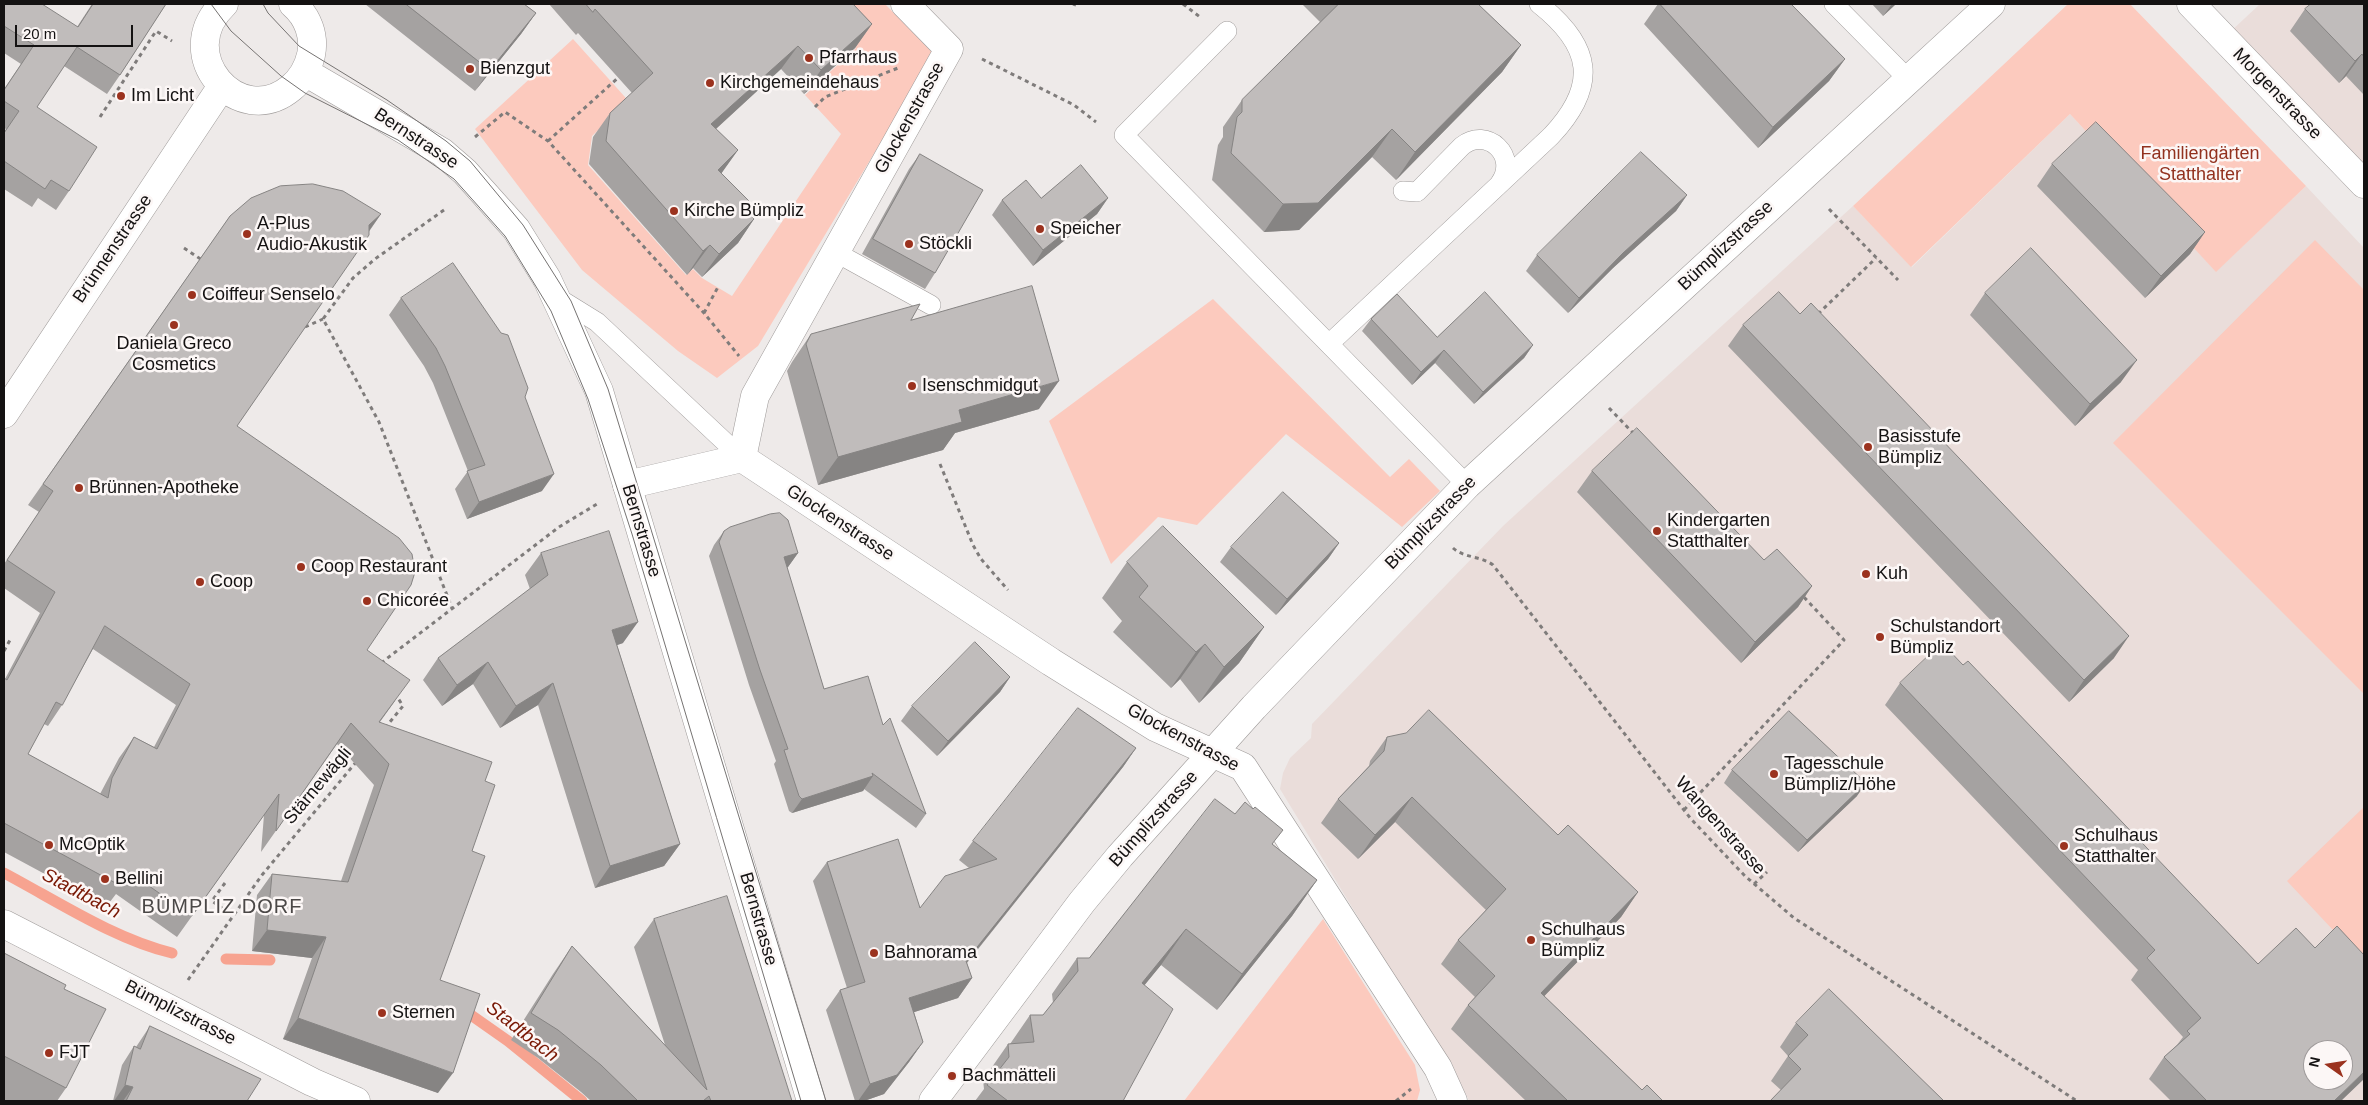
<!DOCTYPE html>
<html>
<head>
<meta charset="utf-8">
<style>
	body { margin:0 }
	#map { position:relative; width:2368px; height:1105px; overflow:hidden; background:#eeeae9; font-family:Helvetica,sans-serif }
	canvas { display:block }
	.frame { position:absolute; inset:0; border:5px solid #141212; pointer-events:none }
	.north { position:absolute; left:2303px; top:1040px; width:50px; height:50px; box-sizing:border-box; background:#fcf7f6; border:1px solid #9f9b9b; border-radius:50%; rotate:283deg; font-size:14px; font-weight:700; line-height:20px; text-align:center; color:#141212 }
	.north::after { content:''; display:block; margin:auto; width:18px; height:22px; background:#9b321e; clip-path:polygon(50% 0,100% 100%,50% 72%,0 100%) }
	.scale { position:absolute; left:15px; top:25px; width:118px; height:22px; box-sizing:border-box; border:2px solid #141212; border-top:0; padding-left:6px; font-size:15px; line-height:18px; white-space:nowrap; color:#141212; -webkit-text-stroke:4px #fcf7f6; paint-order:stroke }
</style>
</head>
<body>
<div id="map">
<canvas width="2368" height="1105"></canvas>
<div class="frame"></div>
<div class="north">N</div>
<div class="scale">20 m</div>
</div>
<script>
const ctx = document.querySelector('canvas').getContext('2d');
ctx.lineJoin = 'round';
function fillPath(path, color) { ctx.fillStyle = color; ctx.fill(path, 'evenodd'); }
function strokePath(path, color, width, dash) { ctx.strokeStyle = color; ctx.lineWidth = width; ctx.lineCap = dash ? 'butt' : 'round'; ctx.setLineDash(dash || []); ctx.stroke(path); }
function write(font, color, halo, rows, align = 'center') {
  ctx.font = font + ' Helvetica,sans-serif'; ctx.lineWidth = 5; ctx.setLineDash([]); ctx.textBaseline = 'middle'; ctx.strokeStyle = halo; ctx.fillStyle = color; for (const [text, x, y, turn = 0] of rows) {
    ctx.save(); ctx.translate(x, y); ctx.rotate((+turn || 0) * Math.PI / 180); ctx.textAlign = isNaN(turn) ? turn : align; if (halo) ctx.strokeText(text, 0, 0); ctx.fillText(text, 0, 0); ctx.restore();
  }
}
const built = new Path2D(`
	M2260,4H2364V172L2230,32Z
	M2070,114L2216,271L2306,186L2364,248V1101H1469L1466,1094L1280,789L1283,773L1290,758L1311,738L1312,724L1503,526L1853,206L1912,267ZM2313,1050H2343V1080H2313Z`);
const green = new Path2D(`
	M816,4H885L934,54L758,346L717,378L678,351L582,270L475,129L573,39L642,116L611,118L592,136L588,165L686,275L693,269L702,278L732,296L841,134L805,95L856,48Z
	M2068,4H2130L2306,186L2216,272L2070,114L1911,267L1853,206Z
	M2315,240L2364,290V694L2113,443Z
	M1213,299L1390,477L1409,459L1440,491L1402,527L1286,434L1197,525L1158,517L1111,564L1049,421Z
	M2364,807V963L2287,881Z
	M1323,919L1415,1065L1420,1090L1417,1101H1184Z`);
const stream = new Path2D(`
	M4,873C57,901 114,939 172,953
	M226,959L270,960
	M461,1008L508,1041L582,1101`);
const path = new Path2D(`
	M1073,4L1076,5
	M1183,4L1200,17
	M982,59L1074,105L1096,122
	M815,107L825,97L898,68
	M100,117L156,31L172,41
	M475,137L505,112L548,141L704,313L739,356
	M548,141L620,76
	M1829,209L1898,280
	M444,210L375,259L353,278L323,319L379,422L452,608
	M184,248L202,260
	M704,313L718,287
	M1818,314L1876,258
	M305,327L323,319
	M1609,408L1635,435
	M940,464L973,545L981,559L1008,590
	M1453,548C1464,558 1481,556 1493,565L1691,819L1745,876L1794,918L2077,1101
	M4,651L10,640
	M381,663L559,527L597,504
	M385,728L403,706L396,695
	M1684,810L1844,640L1802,595
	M225,883L212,901L233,916
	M1754,884L1767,872
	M188,980L262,875L357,761
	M1396,1101L1411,1089`);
const service = new Path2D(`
	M1834,4L1908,79
	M1227,31L1124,135L1467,485
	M1403,191L1417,192L1462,146C1487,126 1519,156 1500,183
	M835,252L931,305
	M555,296L597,322L742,458
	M1330,343L1551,136C1599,85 1592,46 1539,4`);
const pedestrian = new Path2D(`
	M4,924L312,1082L356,1101`);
const minor = new Path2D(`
	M2191,4L2364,184
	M742,458L755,396L949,49L905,4
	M627,485L742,458L1051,662L1155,727L1243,767L1438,1068L1453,1101
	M933,1101L1082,902L1120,856L1254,707L1467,485L1991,4`);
const tertiary = new Path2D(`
	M224,4C171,54 239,131 291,88C302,79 308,68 311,55C315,36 308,17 293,4
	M305,72L442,152L465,172L516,229L547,279L599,391L811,1101
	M4,414L222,86`);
const tram = new Path2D(`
	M211,4L231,31L281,76L305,93L398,140L454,179L505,236L551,311L588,399L632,534L801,1101
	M263,4L268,13L299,46L387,100L446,141L470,161L523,225L571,301L608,389L826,1101`);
const wall = new Path2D(`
	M4,4L77,27L92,4H166L120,75L107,94L64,66L37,107L69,191L56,210L38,198L32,207L4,189V132L6,129L4,128V89L21,64L4,53Z
	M365,4H524L536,13L521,34L475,91Z
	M549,4H853L872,24L855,48L804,94L781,69L716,129L738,150L721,173L747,211L754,219L738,243L702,277L693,268L687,275L589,164L593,137L610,113L632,93L578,33L576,35Z
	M1302,4H1478L1521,45L1502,72L1396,180L1372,157L1299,230L1264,232L1212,180L1218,145L1223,137V127L1242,100L1320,22Z
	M1658,4H1791L1845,59L1829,81L1758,148L1644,24Z
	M1872,4H1896L1883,16Z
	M2364,4V95L2346,76L2339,83L2290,31L2305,9Z
	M920,154L935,273L925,289L862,254L909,169Z
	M2052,164L2205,232L2190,254L2145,298L2037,186Z
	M1687,195L1676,211L1613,268L1568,313L1526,271L1537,255Z
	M1041,198H1108L1097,214L1033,266L992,215L1002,200Z
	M381,214L237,426L367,650L395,701L380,722L485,781L472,851L440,980L438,1093L283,1039L312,958L252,951L257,895L272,874L341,881L374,785L337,744L261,852L264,815L177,937L116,894L106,907L4,852V678L5,679L40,613L4,588V564L39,512L28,505L230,216ZM93,649L176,705L154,747L134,737L119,758L100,794L28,754L44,724L48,726L62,705Z
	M1985,293L2121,382L2075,426L1970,315Z
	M401,298L525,397L542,491L467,519L455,489L468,471L433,383L424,366L389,315Z
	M1800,314L2114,658L2069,702L1728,346L1743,325Z
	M1371,319L1437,337L1533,345L1524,358L1474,404L1435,363L1412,385L1362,331Z
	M911,320L1039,409L955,433L943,450L818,485L787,371L792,362L811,334Z
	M1592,471L1764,560L1812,586L1798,607L1741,663L1577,492Z
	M724,531L798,553L788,567L787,568L824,689L883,725L926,814L916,828L864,789L863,791L792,813L789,811L774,764L776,761L749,685L709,556L714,545Z
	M1339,543L1328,559L1276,615L1220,562L1231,547Z
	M541,553L623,643L617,645L680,844L664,866L595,888L538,705L500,728L473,684L442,706L423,680L438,658L530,589L525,575Z
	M1127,562L1264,627L1239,663L1199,703L1180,679L1171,688L1113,632L1122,621L1102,598Z
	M1010,677L1000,692L937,756L901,721L912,706Z
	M1900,683L2341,1101H2171L2149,1079L2164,1057L2177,1045L2183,1037L2131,980L2138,970L1885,705Z
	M1387,737L1558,835L1638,892L1621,917L1544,996L1642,1090L1663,1101H1526L1451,1029L1468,1005L1475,997L1441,964L1458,940L1486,910L1395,822L1358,859L1321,823L1338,799L1369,766L1370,761Z
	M1136,748L1123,767L967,963L972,978L958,998L914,1012L923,1042L909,1062L884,1094L864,1101H855L826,1010L840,990L847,988L813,881L827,862L920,908L969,868L959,860L973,841Z
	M1732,770L1857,796L1798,852L1724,783Z
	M1253,809L1273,845L1317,880L1292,916L1217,1010L1161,965L1144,985L1123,1101H975L984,1089L983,1080L1008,1044H1010L1030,1015H1043L1053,1003L1052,994L1077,958H1089L1235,814Z
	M654,919L792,1101H591L581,1092L538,1058L511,1040L553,974L572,946L665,1045L634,947Z
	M4,953L64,989L66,1088L57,1101H4Z
	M1796,1023L1944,1101L1781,1090L1771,1081L1788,1056L1780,1047Z
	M150,1026L247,1101H113L122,1065L134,1046L136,1047Z`);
const shadedWall = new Path2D(`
	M1892,4H1896L1883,16Z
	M536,13L521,34L475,91L490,70Z
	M872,24L855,48L804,94L821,70Z
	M1521,45L1502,72L1396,180L1415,152Z
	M798,46L781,69L695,148L711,124Z
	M2362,54L2346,76L2339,83L2355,61Z
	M1845,59L1829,81L1758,148L1773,127Z
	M1392,129L1372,157L1299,230L1264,232L1283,204Z
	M738,150L721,174L718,170Z
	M1687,195L1676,211L1613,268L1568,313L1579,298L1623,253Z
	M1108,198L1097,214L1033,266L1043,250Z
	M381,214L366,235L369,225Z
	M754,219L738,243L702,277L719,254Z
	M2205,232L2190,254L2145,298L2161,276Z
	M710,245L693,268L687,275L703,251Z
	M1533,345L1524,358L1474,404L1483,392Z
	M1444,350L1435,363L1412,385L1421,372Z
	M2137,360L2121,382L2075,426L2090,404Z
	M1059,381L1039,409L955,433L943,450L818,485L838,457L959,410Z
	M554,474L542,491L467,519L479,502Z
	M1339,543L1328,559L1276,615L1287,599Z
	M798,553L788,567L773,572L784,557Z
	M1812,586L1798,607L1741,663L1755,642Z
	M638,622L623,643L597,652L612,630Z
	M1264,627L1239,663L1199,703L1224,667Z
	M2129,636L2114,658L2069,702L2084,680Z
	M1205,644L1180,679L1171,688L1196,652Z
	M488,662L473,684L442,706L457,685Z
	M1010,677L1000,692L937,756L948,741Z
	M553,683L538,705L500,728L516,706Z
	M1136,748L1123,767L952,981L966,961Z
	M873,776L863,791L792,813L802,799Z
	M1866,783L1857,796L1798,852L1807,840Z
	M1412,797L1395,822L1358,859L1375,835Z
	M680,844L664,866L595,888L610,866Z
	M1317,880L1292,916L1217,1010L1242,974Z
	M1638,892L1621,917L1524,1017L1541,993Z
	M1186,929L1161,965L1117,1019L1142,983Z
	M267,930L326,937L312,958L252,951Z
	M972,978L958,998L896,1018L909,998Z
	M298,1018L453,1073L438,1093L283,1039Z
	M923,1042L909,1062L884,1094L864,1101H858L870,1084Z
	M2364,1072V1079L2341,1101H2334Z
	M125,1085L133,1087L123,1101H114Z`);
const building = new Path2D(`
	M4,4H42L78,27L93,4H166L120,75L77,47L37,107L97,147L69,191L51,180L45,189L4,161V133L19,111L4,101V90L34,45L4,26Z
	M406,4H524L536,13L490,70Z
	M586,4H853L872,24L821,70L798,46L711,124L738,150L718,170L752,204L746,210L754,219L719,254L710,245L703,251L606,141L610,113L653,73L595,9L593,12Z
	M1339,4H1478L1521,45L1415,152L1392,129L1318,203L1283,204L1231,153L1237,117L1242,112V100Z
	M1660,4H1791L1845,59L1773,127Z
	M2311,4H2364V57L2362,54L2355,61L2305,9Z
	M2096,122L2205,232L2161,276L2052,164Z
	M1641,152L1687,195L1623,253L1579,298L1537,255Z
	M920,154L983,190L935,273L873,239Z
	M1081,165L1108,198L1043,250L1002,200L1026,180L1041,198Z
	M313,184L343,191L381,214L369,225V235L237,426L399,538L412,554L415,572L411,585L367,650L410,680L379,722L492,762L485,781L495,785L472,851L485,856L440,980L480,994L453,1073L298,1018L326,937L267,930L272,874L348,882L389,764L351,723L276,831L279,794L192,916L129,872L121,886L4,823V678L7,680L55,592L7,560L53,491L43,484L230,216L251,198L280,186ZM105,626L190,684L157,749L134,737L112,778L108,798L28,754L56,702L62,705Z
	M2031,248L2137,360L2090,404L1985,293Z
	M453,263L501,333L508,335L528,388L525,397L554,474L479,502L467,471L485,465L445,366L436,348L401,298Z
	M1032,286L1059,381L959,410L962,422L838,457L806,344L811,334L920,304L911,320Z
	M1485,292L1533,345L1483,392L1444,350L1421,372L1371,319L1397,294L1437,337Z
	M1779,292L1800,314L1811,303L2129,636L2084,680L1743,325Z
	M1637,428L1764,560L1777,549L1812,586L1755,642L1592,471Z
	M1283,492L1339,543L1287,599L1231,547Z
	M780,513L788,520L798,553L784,557L824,689L868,676L883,725L890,718L926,814L872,773L873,776L802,799L799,796L784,750L788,749L760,670L719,542L724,531L730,527L770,514Z
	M1163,526L1264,627L1224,667L1205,644L1196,652L1139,597L1148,586L1127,562Z
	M609,531L638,622L612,630L680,844L610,866L553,683L516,706L488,662L457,685L438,658L548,575L541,553Z
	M975,642L1010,677L948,741L912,706Z
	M1942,643L1963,665L1968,661L2258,964L2296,928L2315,948L2337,926L2364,955V1072L2334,1101H2207L2164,1057L2190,1034L2187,1031L2201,1018L2147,958L2155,950L1900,683ZM2313,1050H2343V1080H2313Z
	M1078,708L1136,748L966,961L972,978L909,998L923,1042L897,1075L870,1084L840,990L865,982L827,862L898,839L920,908L945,876L997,859L973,841Z
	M1429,710L1558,835L1568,825L1638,892L1541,993L1642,1090L1647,1085L1663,1101H1568L1468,1005L1495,976L1458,940L1506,889L1412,797L1375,835L1338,799L1384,751L1387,737L1406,733Z
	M1789,711L1866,783L1807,840L1732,770Z
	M1215,799L1235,814L1245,802L1253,809L1255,807L1283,830L1272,844L1317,880L1242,974L1186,929L1142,983L1173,1009L1123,1101H1008L987,1085L1009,1057L1008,1044L1034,1042L1030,1015H1043L1078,971L1077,958H1089Z
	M727,896L792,1101H711L709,1096L703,1101H638L601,1065L558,1030L531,1013L572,946L707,1090L654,919Z
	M4,953L66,985L64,989L106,1009L66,1088L4,1056Z
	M1829,989L1944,1101H1770L1801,1069L1788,1056L1808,1035L1796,1023Z
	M150,1026L261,1079L247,1101H126L133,1087L125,1085L134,1046L140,1049Z`);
const markers = [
	[809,58,5,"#9b321e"],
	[470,69,5,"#9b321e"],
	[710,83,5,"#9b321e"],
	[121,96,5,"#9b321e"],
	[674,211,5,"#9b321e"],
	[1040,229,5,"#9b321e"],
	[247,234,5,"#9b321e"],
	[909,244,5,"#9b321e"],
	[192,295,5,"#9b321e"],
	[174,325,5,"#9b321e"],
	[912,386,5,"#9b321e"],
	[1868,447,5,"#9b321e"],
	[79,488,5,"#9b321e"],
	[1657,531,5,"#9b321e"],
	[301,567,5,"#9b321e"],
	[1866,574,5,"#9b321e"],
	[200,582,5,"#9b321e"],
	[367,601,5,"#9b321e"],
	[1880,637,5,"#9b321e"],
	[1774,774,5,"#9b321e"],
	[49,845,5,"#9b321e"],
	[2064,846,5,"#9b321e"],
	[105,879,5,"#9b321e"],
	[1531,940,5,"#9b321e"],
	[874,953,5,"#9b321e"],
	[382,1013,5,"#9b321e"],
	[49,1053,5,"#9b321e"],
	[952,1076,5,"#9b321e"]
];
const poiNames = [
	["Pfarrhaus",819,58],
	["Bienzgut",480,69],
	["Kirchgemeindehaus",720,83],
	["Im Licht",131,96],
	["Kirche Bümpliz",684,211],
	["A-Plus",257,224],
	["Audio-Akustik",257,245],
	["Speicher",1050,229],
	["Stöckli",919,244],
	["Coiffeur Senselo",202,295],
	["Daniela Greco",174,344,"center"],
	["Cosmetics",174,365,"center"],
	["Isenschmidgut",922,386],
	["Basisstufe",1878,437],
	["Bümpliz",1878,458],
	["Brünnen-Apotheke",89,488],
	["Kindergarten",1667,521],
	["Statthalter",1667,542],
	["Coop Restaurant",311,567],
	["Kuh",1876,574],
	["Coop",210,582],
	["Chicorée",377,601],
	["Schulstandort",1890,627],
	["Bümpliz",1890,648],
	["Tagesschule",1784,764],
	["Bümpliz/Höhe",1784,785],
	["Schulhaus",2074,836],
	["Statthalter",2074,857],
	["McOptik",59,845],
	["Bellini",115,879],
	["Schulhaus",1541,930],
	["Bümpliz",1541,951],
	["Bahnorama",884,953],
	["Sternen",392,1013],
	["FJT",59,1053],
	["Bachmätteli",962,1076]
];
const streetNames = [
	["Morgenstrasse",2277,94,46],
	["Glockenstrasse",910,118,-61],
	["Bernstrasse",416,139,33],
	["Bümplizstrasse",1726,246,-43],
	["Brünnenstrasse",113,249,-56],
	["Glockenstrasse",840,523,33],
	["Bümplizstrasse",1431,523,-46],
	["Bernstrasse",641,531,73],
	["Glockenstrasse",1183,738,28],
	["Stärnewägli",318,786,-50],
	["Bümplizstrasse",1154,819,-48],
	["Wangenstrasse",1720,826,48],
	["Bernstrasse",758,919,74],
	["Bümplizstrasse",180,1013,27]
];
const parkNames = [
	["Familiengärten",2200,154],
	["Statthalter",2200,175]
];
const waterNames = [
	["Stadtbach",81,894,28],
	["Stadtbach",522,1032,38]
];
const quarterNames = [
	["BÜMPLIZ DORF",222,907]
];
fillPath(built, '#eaddda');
fillPath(green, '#fccabe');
strokePath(stream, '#f7a390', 11);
strokePath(service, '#9f9b9a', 20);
strokePath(pedestrian, '#9f9b9a', 29);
strokePath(minor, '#9f9b9a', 29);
strokePath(tertiary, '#9f9b9a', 29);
strokePath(path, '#7f7c7b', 3, [4, 4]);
strokePath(service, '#fff', 19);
strokePath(pedestrian, '#fff', 28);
strokePath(minor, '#fff', 28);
strokePath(tertiary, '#fff', 28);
strokePath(tram, '#767372', 1);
fillPath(wall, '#a5a2a1');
fillPath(shadedWall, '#868483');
fillPath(building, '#c0bcbb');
strokePath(building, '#868483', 1);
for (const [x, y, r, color] of markers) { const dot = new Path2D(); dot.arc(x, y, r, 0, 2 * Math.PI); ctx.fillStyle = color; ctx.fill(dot); strokePath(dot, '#fcf7f6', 2); }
write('18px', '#141212', '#fcf7f6', poiNames, 'left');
write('18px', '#141212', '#fcf7f6', streetNames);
write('18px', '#92311e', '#fcf7f6', parkNames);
write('italic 19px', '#791805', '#fcf7f6', waterNames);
ctx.letterSpacing = '1px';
write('20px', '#4b4847', '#fcf7f6', quarterNames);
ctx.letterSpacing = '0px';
</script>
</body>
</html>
